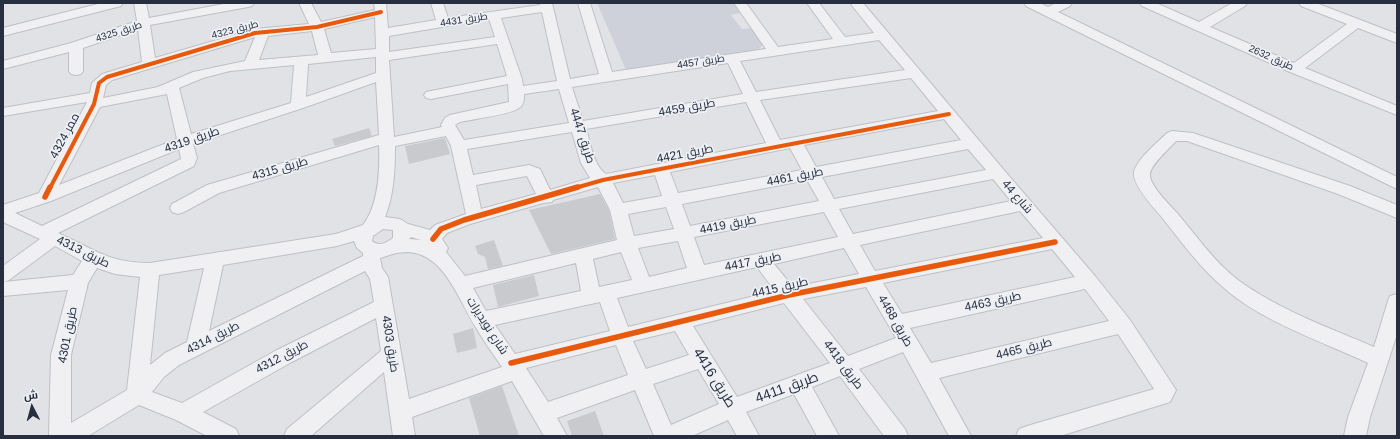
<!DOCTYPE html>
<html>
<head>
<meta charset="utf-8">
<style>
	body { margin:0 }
	#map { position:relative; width:1400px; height:439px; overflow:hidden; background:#e0e2e6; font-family:Arial,Cairo,sans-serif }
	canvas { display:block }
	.frame { position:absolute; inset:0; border:4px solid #272e3f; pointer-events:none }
	.north { position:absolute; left:12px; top:387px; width:40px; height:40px; -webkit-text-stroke:3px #edf0f5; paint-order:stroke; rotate:354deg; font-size:11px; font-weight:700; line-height:16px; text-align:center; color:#272e3f }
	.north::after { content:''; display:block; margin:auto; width:14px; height:18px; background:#272e3f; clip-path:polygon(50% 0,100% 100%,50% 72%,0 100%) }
</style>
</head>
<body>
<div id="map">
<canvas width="1400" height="439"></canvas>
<div class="frame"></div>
<div class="north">ش</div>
</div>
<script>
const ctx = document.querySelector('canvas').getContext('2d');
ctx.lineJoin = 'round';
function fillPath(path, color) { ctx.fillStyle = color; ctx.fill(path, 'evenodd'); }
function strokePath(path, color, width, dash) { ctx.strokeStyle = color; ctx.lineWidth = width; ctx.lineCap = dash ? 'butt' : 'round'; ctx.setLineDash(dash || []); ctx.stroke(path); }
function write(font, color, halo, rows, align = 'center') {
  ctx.font = font + ' Arial,Cairo,sans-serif'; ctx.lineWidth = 3.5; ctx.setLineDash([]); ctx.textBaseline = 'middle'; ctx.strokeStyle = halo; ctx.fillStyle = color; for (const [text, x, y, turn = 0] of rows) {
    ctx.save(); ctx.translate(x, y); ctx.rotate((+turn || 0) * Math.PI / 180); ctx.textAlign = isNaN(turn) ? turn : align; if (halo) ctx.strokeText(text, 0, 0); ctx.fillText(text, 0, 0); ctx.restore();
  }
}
const built = new Path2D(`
	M597,3H738L744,12L731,15L742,29L753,28L764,43L758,50L626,70Z`);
const building = new Path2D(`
	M369,128L372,136L335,146L332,139Z
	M445,138L450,154L409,164L405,146Z
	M600,194L609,211L615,239L551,254L529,210Z
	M494,240L503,266L488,269L485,257L478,254L475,246Z
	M534,275L539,296L498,307L493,285Z
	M473,328L477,348L457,353L453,334Z
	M502,386L519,436H480L469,398Z
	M595,411L604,436H572L567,421Z`);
const minor = new Path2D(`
	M102,3H123L121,6L3,36V28Z
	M134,3H146L149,18L229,3H254L252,6L248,7L150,25L155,58L255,29L309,24L299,3H311L321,22L375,10L374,3H386L388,28L436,20L431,3H443L448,18L540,5V3H552L570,79L599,74L578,3H590L612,72L766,49L734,3H746L778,47L833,39L807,3H819L845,37L874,33L850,3H863L1003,169L1095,276L1130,320L1176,390L1170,402L1060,436H1016L1019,429L1027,426L1154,389L1118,334L939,378L971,436H949L903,352L859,369L905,429L908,436H884L840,376L812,387L839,436H817L794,394L746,412L759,436H737L728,420L692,436H654L635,390L557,418L567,436H544L512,381L412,417L415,436H393L384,372L311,436H284L287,429L381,351L376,318L290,363L203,412L236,429L239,436H207L176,420L139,405L88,436H49L51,355L68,290L3,296V266L40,239L3,222V205L39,193L87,102L3,116V108L90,93L92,83L102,74L142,62L138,29L83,48V71L81,74L76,75L71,74L69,71V52L3,69V61L71,43L137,21ZM542,12L557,81L523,86L522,79L501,18ZM375,17L376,49L331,53L324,29ZM489,19L495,37L389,52V36ZM312,31L318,55L259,60L268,36ZM255,37L245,61L193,72L158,87L103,98L106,85L112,80ZM879,40L905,70L756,92L740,61ZM497,44L507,76L431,91L426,92L424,95L426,98L431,99L508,84L509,102L450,115L445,118L441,125L442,127L394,137L389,60ZM376,57V73L306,97L308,64ZM728,63L743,94L583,121L572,87ZM294,65L291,103L191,134L179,88L203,78L230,71ZM911,78L938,111L780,140L760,100ZM376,82L379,135L207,185L172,204L170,208L172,212L178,214L184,212L219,193L379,145C380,170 379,204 363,225L336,234L150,263C108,263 94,249 58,233L194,166L197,158L193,144L303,108ZM559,89L569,123L464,140L455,125L460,122C473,119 509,115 519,108C524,105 524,100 524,94ZM167,94L177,139L59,185L100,107ZM746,102L766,143L606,174C593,165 591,144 586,129ZM944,119L961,140L816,167L804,145ZM572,132L581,163L590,178L550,190L540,169L529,165L473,175L467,149ZM446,136L451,146L466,214L435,225L430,230L408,224L400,219L385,217C394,195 395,170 395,146ZM790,148L802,170L678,193L670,172ZM179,149L181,159L42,226L15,213L51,201ZM968,149L986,170L834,199L822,177ZM655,175L662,196L623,203L613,183ZM527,176L536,194L481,209L476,185ZM993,179L1011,201L853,234L839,209ZM807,180L819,201L690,226L682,204ZM598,187L610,210L617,240L465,276L446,252L448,248L442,239L447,233L470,224L543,203L552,202L553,200ZM666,207L674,229L634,236L628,214ZM1020,211L1043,238L875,271L860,245ZM824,212L838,237L704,265L694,237ZM383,229L393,230V238C386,243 379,247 372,241L373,236ZM411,237L421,240L409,239ZM354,241L357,248L363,253V256L209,331L223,265L337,246ZM678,241L687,268L649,277L638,248ZM55,246L82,261L73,275L3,282L9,280ZM844,248L859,274L793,287L774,264ZM1052,249L1075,277L902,314L883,283ZM407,252C444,253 459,300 475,326C483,340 493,354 502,367L409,399L388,277L382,268L380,258L396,253ZM621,252L632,280L599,287L593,259ZM576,263L581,291L486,311L473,288ZM757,267L775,291L628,327L617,298ZM97,268L115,274L140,277L127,390L71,423V355L88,283ZM204,268L187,342L165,353L150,365L159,275ZM365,271L370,279L374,302L275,351L182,403L152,392L164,377L179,365ZM866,287L896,338L848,356L803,299ZM1085,289L1109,321L931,363L910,328ZM600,302L610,331L515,354L495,325ZM784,303L830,363L737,397L693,326ZM675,331L689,355L646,369L633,341ZM616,345L628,375L548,402L526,368ZM698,369L719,404L671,425L653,384Z
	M1024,3H1040L1048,7L1056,3H1072L1070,6L1058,12L1397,177V189L1044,15L1026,6Z
	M1140,3H1156L1199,22L1232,3H1247L1245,6L1210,27L1294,63L1347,24L1301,6L1299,3H1316L1397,34V43L1358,28L1305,68L1397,106V115L1290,72L1142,6Z
	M1172,131L1193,133L1350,186L1397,205V218L1338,194L1187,141H1176C1170,148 1151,164 1150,174C1149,185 1169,204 1177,213C1196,235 1214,262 1238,280C1279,310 1328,327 1374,347L1388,301L1390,296L1397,294V334L1370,417L1366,436H1344L1348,417L1368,363C1323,342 1261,321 1224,288C1199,267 1180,240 1160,215C1152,206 1132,184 1134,172C1137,159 1157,143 1167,133Z`);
const cyclewayFar1 = new Path2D(`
	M50,188L94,104L99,83L107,77L255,33L317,27L381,12
	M575,188L603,180L949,114`);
const cycleway = new Path2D(`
	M45,197L50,187
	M433,239L441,229L464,220L578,187
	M511,363L789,295L1055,242`);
const farStreetnames = [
	["طريق 4431",464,20,-9],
	["طريق 4323",235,30,-15],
	["طريق 4325",119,32,-18],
	["طريق 2632",1271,58,24],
	["طريق 4457",701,62,-9]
];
const streetNames = [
	["طريق 4459",687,108,-10],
	["ممر 4324",65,136,-62],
	["طريق 4447",582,136,72],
	["طريق 4319",192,140,-19],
	["طريق 4421",685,154,-11],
	["طريق 4315",280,169,-16],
	["طريق 4461",795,177,-11],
	["شارع 44",1017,197,49],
	["طريق 4419",728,225,-11],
	["طريق 4313",83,252,26],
	["طريق 4417",753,262,-11],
	["طريق 4415",780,288,-13],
	["طريق 4463",993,302,-12],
	["طريق 4468",895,321,60],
	["شارع نويديرات",487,326,57],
	["طريق 4301",68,335,-79],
	["طريق 4314",213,338,-27],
	["طريق 4303",390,344,81],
	["طريق 4465",1024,349,-14],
	["طريق 4312",282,357,-28],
	["طريق 4418",843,365,53]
];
const nearStreetnames = [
	["طريق 4416",714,378,58],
	["طريق 4411",787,388,-20]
];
fillPath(built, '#ced1d9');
fillPath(building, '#c8cace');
strokePath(minor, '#bec0c4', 2);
fillPath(minor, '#f0f0f2');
strokePath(cyclewayFar1, '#e8590c', 4);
strokePath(cycleway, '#e8590c', 5.5);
write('10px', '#272e3f', '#edf0f5', farStreetnames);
write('12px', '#272e3f', '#edf0f5', streetNames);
write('14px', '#272e3f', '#edf0f5', nearStreetnames);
</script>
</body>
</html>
